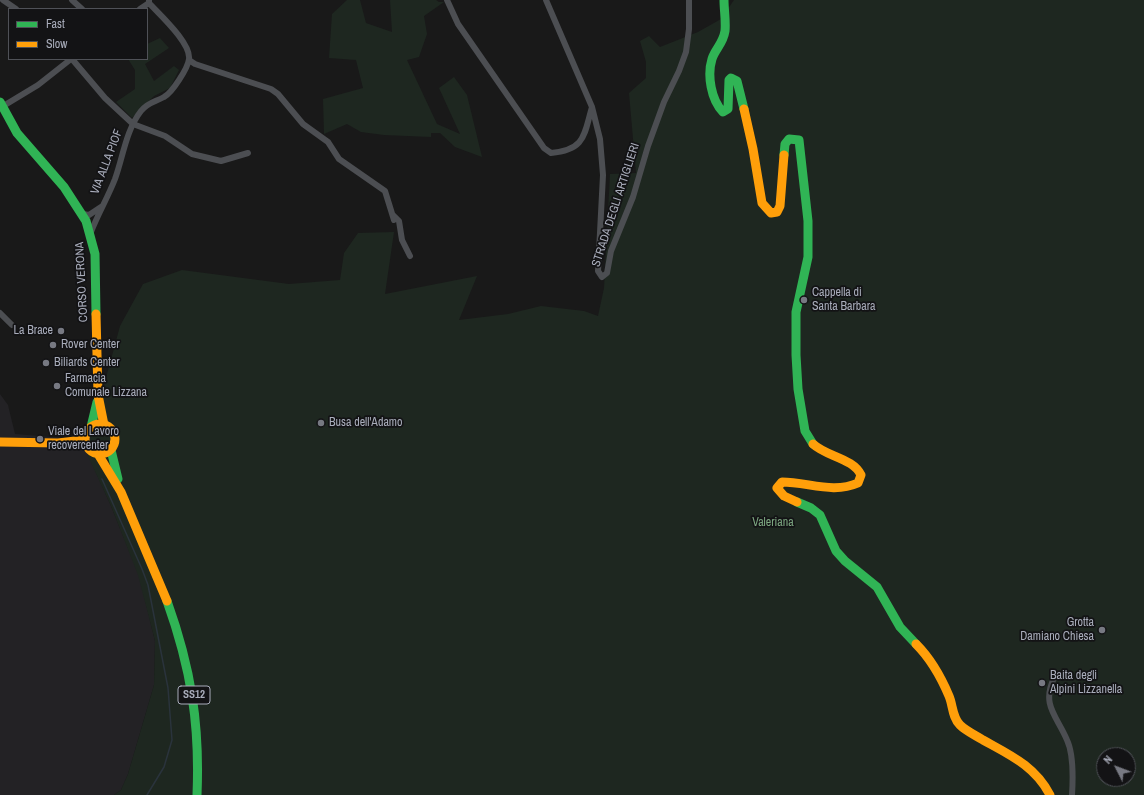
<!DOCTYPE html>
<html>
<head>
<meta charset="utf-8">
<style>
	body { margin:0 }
	#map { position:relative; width:1144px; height:795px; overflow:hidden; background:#191919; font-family:"Archivo Narrow",sans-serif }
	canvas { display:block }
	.legend { position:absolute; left:8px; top:8px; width:140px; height:52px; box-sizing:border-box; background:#131315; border:1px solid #4f5157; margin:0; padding:5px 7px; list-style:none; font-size:12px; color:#a9adbb }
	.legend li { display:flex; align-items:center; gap:8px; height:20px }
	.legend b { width:20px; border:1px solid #4f5157 }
	.north { position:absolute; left:1096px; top:747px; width:40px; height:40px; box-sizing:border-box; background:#131315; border:1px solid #4f5157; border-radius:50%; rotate:312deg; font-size:11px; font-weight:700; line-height:16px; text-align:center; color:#a9adbb }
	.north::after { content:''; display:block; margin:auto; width:14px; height:18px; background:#777982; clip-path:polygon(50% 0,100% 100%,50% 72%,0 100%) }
</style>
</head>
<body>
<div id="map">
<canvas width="1144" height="795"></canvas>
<ul class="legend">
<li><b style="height:5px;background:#30b455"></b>Fast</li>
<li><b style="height:5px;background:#ff9f0a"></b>Slow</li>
</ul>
<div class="north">N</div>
</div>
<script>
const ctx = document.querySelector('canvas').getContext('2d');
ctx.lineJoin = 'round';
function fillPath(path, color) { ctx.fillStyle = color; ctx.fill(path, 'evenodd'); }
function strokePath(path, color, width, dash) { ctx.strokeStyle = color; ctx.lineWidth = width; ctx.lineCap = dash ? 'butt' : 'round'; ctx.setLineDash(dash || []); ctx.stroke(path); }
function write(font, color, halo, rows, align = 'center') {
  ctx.font = font + ' "Archivo Narrow",sans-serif'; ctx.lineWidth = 3.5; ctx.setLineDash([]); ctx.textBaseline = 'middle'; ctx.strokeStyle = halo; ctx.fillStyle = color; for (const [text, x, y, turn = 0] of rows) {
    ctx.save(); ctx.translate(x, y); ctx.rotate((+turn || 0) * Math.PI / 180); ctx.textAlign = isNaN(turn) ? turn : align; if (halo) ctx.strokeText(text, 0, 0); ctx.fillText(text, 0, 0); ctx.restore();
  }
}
const built = new Path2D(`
	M0,394L8,405L15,434L89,440L87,452L111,506L139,575L155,641L154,685L128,774L121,790L114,795H0Z`);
const green = new Path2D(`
	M347,0H360L366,23L392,32L390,0H436L439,2H444L424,16L427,34L419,57L407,60L437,124L460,134L439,88L454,77L467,95L482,157L455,147L440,133H431V137L384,135L361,132L347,124L324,134L323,99L363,88L356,60L329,58L332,14Z
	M734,0H1144V795H114L121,790L128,774L154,685L155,641L138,575L111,506L86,452L120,326L143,284L182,270L289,284L340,280L344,253L358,233L394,232L385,294L477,276L459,320L508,314L541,306L584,311L598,316L604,288L610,174L636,173L629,93L646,78V62L640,41L649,36L660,47L698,32L721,19ZM1104,755H1128V779H1104Z
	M160,38L169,48L145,64L154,81L174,66L179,70L170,88L154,96L132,118L116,102L135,89V70L128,59H147V44Z`);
const stream = new Path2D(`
	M102,479L142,569L148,585L168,688L172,740L164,767L147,795`);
const street = new Path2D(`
	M3,0L16,9
	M72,0L82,9
	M447,0L458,24L544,148L551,153C586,150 584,134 592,107
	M546,0L592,107L600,139L603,175L598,271L602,277L607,273L611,251L633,197L648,146L664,102L679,71L686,52L689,29V0
	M140,9L149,3V0
	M72,59L105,98L133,124L165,136L192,154L221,161L248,153
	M189,60L195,64L271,89L278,94L303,124L328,142L339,159L385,191L394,220
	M0,108L38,85L71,59
	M83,214L89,215L101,207
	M393,215L399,221L402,240L410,256
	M91,232C98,214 108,197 115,179C123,157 126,130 141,111C148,102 155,102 164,97C172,93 188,68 189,59C191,43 160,15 149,3
	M0,313L12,325
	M1054,678C1041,705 1057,716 1067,740C1074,755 1073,779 1072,795`);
const fast = new Path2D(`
	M724,0C724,10 726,21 725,31C723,44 715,49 712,59C707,75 711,100 723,112L728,109L729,80L731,78L737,81L744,109
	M0,102L17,133L64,187L86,221L95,254L96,314
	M784,155L785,144L789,139L799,140L808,221V257L796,312V355L798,389L805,431L813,444
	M91,427L97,402
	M111,450L118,479
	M797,502L811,508L820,515L836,551L845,561L877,587L900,627L916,644
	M167,601C191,668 200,724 197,795`);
const slow = new Path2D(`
	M744,109L753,149L762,203L771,213L777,212L780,206L784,155
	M96,314L98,395L104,425
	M85 439a15 15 0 1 1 30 0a15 15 0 1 1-30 0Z
	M0,442L58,443L84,440
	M98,454L121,492L167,601
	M797,502L784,496L777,488L782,482C808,482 833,494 858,483L861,475C853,458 827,457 813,444
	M916,644C931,659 941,677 949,696C953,705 952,717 960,725C966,731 975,735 983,740C1010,755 1035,766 1050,795`);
const markers = [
	[804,300,4,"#777982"],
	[61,331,4,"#777982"],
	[53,345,4,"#777982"],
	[46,363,4,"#777982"],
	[57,386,4,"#777982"],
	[321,423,4,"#777982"],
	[40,439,4,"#777982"],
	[1102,630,4,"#777982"],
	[1042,683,4,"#777982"]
];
const shields = [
	[194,695,32]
];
const shieldNames = [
	["SS12",194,695]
];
const streetNames = [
	["VIA ALLA PIOF",107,162,-69],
	["STRADA DEGLI ARTIGLIERI",616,205,-72],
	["CORSO VERONA",82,282,-93]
];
const poiNames = [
	["Cappella di",812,293],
	["Santa Barbara",812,307],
	["La Brace",53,331,"right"],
	["Rover Center",61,345],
	["Biliards Center",54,363],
	["Farmacia",65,379],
	["Comunale Lizzana",65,393],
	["Busa dell'Adamo",329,423],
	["Viale del Lavoro",48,432],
	["recovercenter",48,446],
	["Grotta",1094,623,"right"],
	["Damiano Chiesa",1094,637,"right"],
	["Baita degli",1050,676],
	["Alpini Lizzanella",1050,690]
];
const parkNames = [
	["Valeriana",773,523]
];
fillPath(built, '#232225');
fillPath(green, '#1e2720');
strokePath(stream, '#2a333c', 1.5);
strokePath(street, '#4c4e52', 6);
strokePath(fast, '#30b455', 9);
strokePath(slow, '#ff9f0a', 9);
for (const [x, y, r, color] of markers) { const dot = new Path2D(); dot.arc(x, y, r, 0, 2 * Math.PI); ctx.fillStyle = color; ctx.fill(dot); strokePath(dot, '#131315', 1.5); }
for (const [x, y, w] of shields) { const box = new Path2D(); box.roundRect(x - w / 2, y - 9, w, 18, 3); ctx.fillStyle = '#131315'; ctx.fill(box); strokePath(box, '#a9adbb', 1); }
write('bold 11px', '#a9adbb', null, shieldNames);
write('12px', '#a9adbb', '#131315', streetNames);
write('12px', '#a9adbb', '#131315', poiNames, 'left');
write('12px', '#7ea882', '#131315', parkNames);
</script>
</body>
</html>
